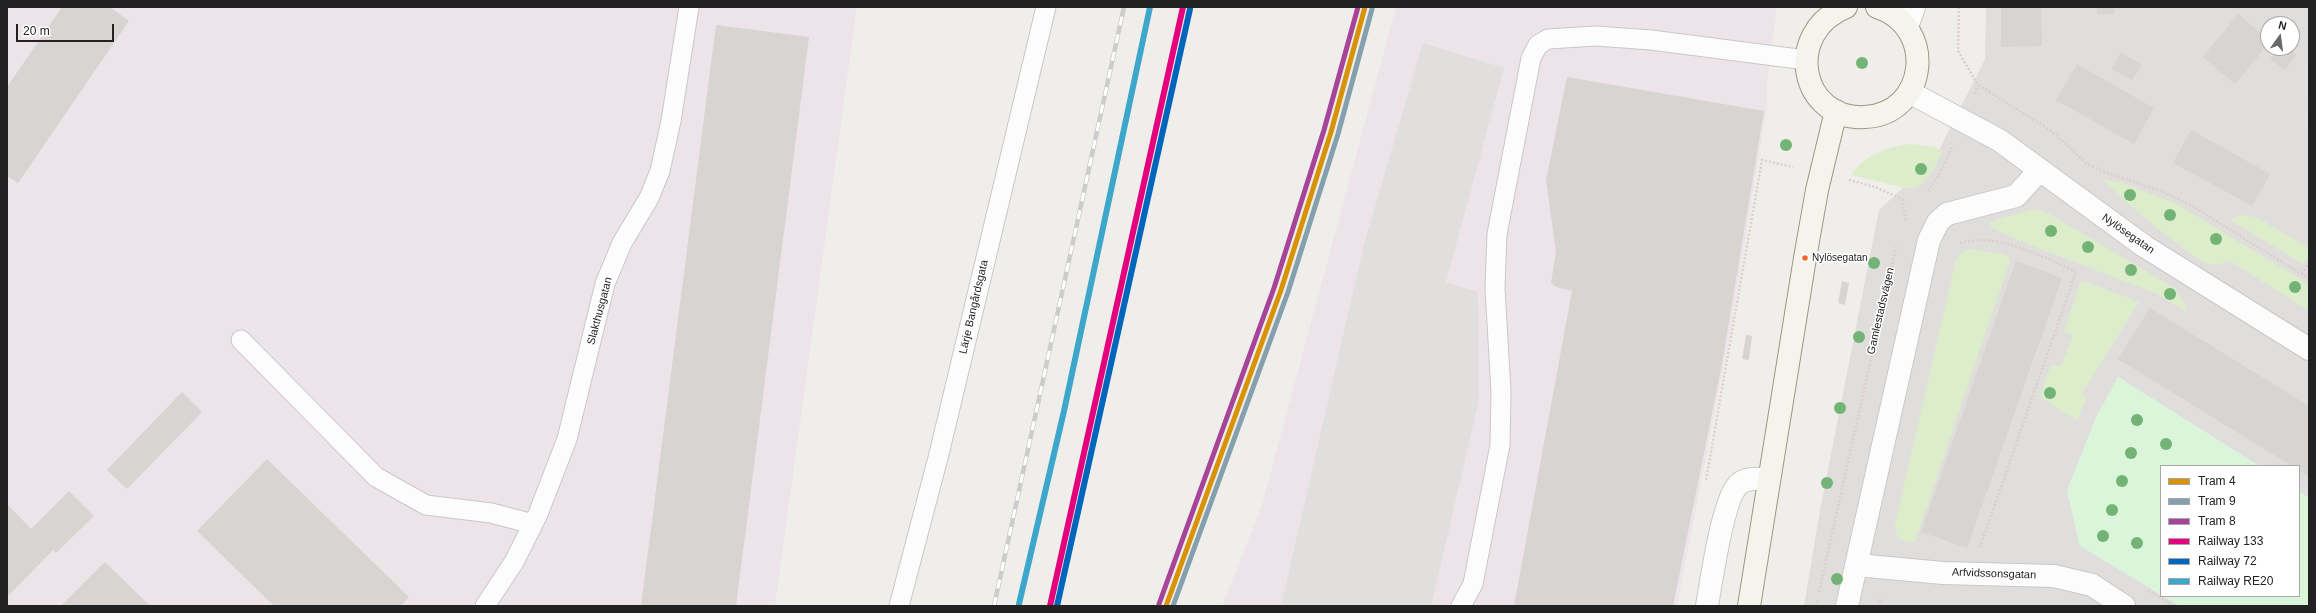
<!DOCTYPE html>
<html>
<head>
<meta charset="utf-8">
<style>
	body { margin:0 }
	#map { position:relative; width:2316px; height:613px; overflow:hidden; background:#f0eeeb; font-family:Helvetica,sans-serif }
	canvas { display:block }
	.frame { position:absolute; inset:0; border:8px solid #222; pointer-events:none }
	.legend { position:absolute; left:2160px; top:465px; width:140px; height:132px; box-sizing:border-box; background:#fff; border:1px solid #a7a7a7; margin:0; padding:5px 7px; list-style:none; font-size:12px; color:#222 }
	.legend li { display:flex; align-items:center; gap:8px; height:20px }
	.legend b { width:20px; border:1px solid #a7a7a7 }
	.north { position:absolute; left:2260px; top:16px; width:40px; height:40px; box-sizing:border-box; background:#fff; border:1px solid #a7a7a7; border-radius:50%; rotate:14deg; font-size:11px; font-weight:700; line-height:16px; text-align:center; color:#222 }
	.north::after { content:''; display:block; margin:auto; width:14px; height:18px; background:#6a6968; clip-path:polygon(50% 0,100% 100%,50% 72%,0 100%) }
	.scale { position:absolute; left:16px; top:24px; width:98px; height:18px; box-sizing:border-box; border:2px solid #222; border-top:0; padding-left:5px; font-size:12px; line-height:14px; white-space:nowrap; color:#222; -webkit-text-stroke:3px #fff; paint-order:stroke }
</style>
</head>
<body>
<div id="map">
<canvas width="2316" height="613"></canvas>
<div class="frame"></div>
<ul class="legend">
<li><b style="height:5px;background:#d79205"></b>Tram 4</li>
<li><b style="height:5px;background:#849fad"></b>Tram 9</li>
<li><b style="height:5px;background:#a54499"></b>Tram 8</li>
<li><b style="height:5px;background:#e5007d"></b>Railway 133</li>
<li><b style="height:5px;background:#0065bd"></b>Railway 72</li>
<li><b style="height:5px;background:#3da7cb"></b>Railway RE20</li>
</ul>
<div class="north">N</div>
<div class="scale">20 m</div>
</div>
<script>
const ctx = document.querySelector('canvas').getContext('2d');
ctx.lineJoin = 'round';
function fillPath(path, color) { ctx.fillStyle = color; ctx.fill(path, 'evenodd'); }
function strokePath(path, color, width, dash) { ctx.strokeStyle = color; ctx.lineWidth = width; ctx.lineCap = dash ? 'butt' : 'round'; ctx.setLineDash(dash || []); ctx.stroke(path); }
function write(font, color, halo, rows, align = 'center') {
  ctx.font = font + ' Helvetica,sans-serif'; ctx.lineWidth = 3; ctx.setLineDash([]); ctx.textBaseline = 'middle'; ctx.strokeStyle = halo; ctx.fillStyle = color; for (const [text, x, y, turn = 0] of rows) {
    ctx.save(); ctx.translate(x, y); ctx.rotate((+turn || 0) * Math.PI / 180); ctx.textAlign = isNaN(turn) ? turn : align; if (halo) ctx.strokeText(text, 0, 0); ctx.fillText(text, 0, 0); ctx.restore();
  }
}
const residential = new Path2D(`
	M1986,7H2309V498L2299,492V466H2259L2118,377L2095,420L2067,491L2080,545L2180,606H1804L1820,510L1879,210L1935,158L1985,59ZM2268,24H2292V48H2268Z`);
const industrial = new Path2D(`
	M7,7H857L775,606H7Z
	M1396,7H1777L1767,85V106L1730,334L1677,606H1222L1261,508Z`);
const grass = new Path2D(`
	M1911,144L1934,147L1942,150C1940,163 1924,188 1910,189L1851,175C1865,155 1887,146 1911,144Z
	M2103,179L2120,182L2175,203L2309,284V311L2230,261C2222,264 2214,266 2206,263C2192,258 2110,191 2103,179Z
	M2034,209L2048,213L2176,289L2189,313L2155,293L2022,242L1991,227L1990,223L1993,221Z
	M2245,215L2258,218L2309,248C2309,255 2308,260 2302,264L2231,220L2234,217Z
	M1968,249L2003,254L2008,256L2010,261L1915,542H1905L1897,537L1895,524L1955,263L1959,254Z
	M2081,280L2139,302L2082,394L2086,399L2077,421L2040,397L2051,365L2061,366L2073,335L2064,331Z`);
const park = new Path2D(`
	M2118,377L2259,466H2161V595L2080,546L2067,491L2095,420Z
	M2299,492L2309,498V606H2180L2163,596H2299Z`);
const parking = new Path2D(`
	M1423,43L1504,68L1446,282L1478,292L1479,400L1431,606H1281L1364,244Z
	M2303,61L2309,65V97L2305,103L2285,91Z
	M2306,106L2309,108V134L2295,125Z`);
const building = new Path2D(`
	M62,7H110L129,21L18,183L7,176V87Z
	M2001,7H2041L2042,46L2001,47Z
	M2097,7H2115L2114,14H2097Z
	M2238,14L2268,39V44L2235,84L2203,57Z
	M716,25L809,37L736,606H641Z
	M2279,48H2287L2296,55L2285,70L2270,59Z
	M2121,52L2142,65L2132,80L2112,69Z
	M2077,64L2154,108L2134,144L2056,100Z
	M1567,77L1764,111L1722,364L1673,606H1514L1572,291L1556,287L1551,283L1556,252L1546,180Z
	M2191,130L2270,174L2252,206L2173,163Z
	M2016,261L2062,278L1967,548L1921,532Z
	M1842,281L1849,283L1845,305L1838,303Z
	M2150,308L2309,406V477L2299,470V466H2292L2118,359Z
	M1746,335L1752,336L1749,360L1742,359Z
	M182,392L202,412L127,489L107,470Z
	M267,459L409,597L400,606H274L197,531Z
	M69,491L94,516L56,553L53,550L7,597V504L31,529Z
	M105,562L150,606H61Z`);
const path = new Path2D(`
	M1959,7L1958,51L1978,85L2050,130L2086,163L2102,171L2163,192L2189,204L2309,279
	M2309,41V56
	M1975,94L1978,85
	M1849,180L1875,187L1902,199L1906,221
	M1928,191L1940,173L1952,147
	M1960,243C1999,232 2041,256 2076,272L1980,547
	M2302,274L2309,263
	M1706,480L1762,160L1793,167
	M2148,590L2173,606
	M1819,592L1896,247
	M1816,606L1818,599
	M1880,606V597`);
const lane = new Path2D(`
	M241,340L376,477L426,505L491,513L533,524
	M485,606L514,562L538,514L567,439L605,284L622,243L649,198L660,171L671,121L689,7
	M899,606L939,454L1046,7
	M1461,606L1473,584L1500,445L1501,392L1495,288L1497,234L1531,58L1538,45L1548,39L1596,36L1651,40L1806,60`);
const street = new Path2D(`
	M1907,27L1914,7
	M1909,92L1999,140L2144,246L2309,349
	M1856,565L1943,573L2054,576L2092,585L2124,606
	M1707,606C1711,583 1723,497 1739,484C1747,477 1759,479 1769,479
	M1847,606L1929,240L1938,222L1947,214L2016,196L2040,170`);
const secondary = new Path2D(`
	M1846,7C1783,32 1800,121 1865,117C1928,114 1937,26 1877,7
	M1749,606L1805,258L1817,190L1836,111`);
const rail = new Path2D(`
	M994,606L1124,7`);
const rail1 = new Path2D(`
	M1050,606L1183,7`);
const rail2 = new Path2D(`
	M1057,606L1190,9`);
const rail3 = new Path2D(`
	M1019,604L1064,411L1150,7`);
const tram1 = new Path2D(`
	M1166,606L1281,290L1331,132L1365,7`);
const tram2 = new Path2D(`
	M1173,606L1288,292L1338,134L1372,9`);
const tram3 = new Path2D(`
	M1159,604L1274,288L1324,130L1358,7`);
const trees = [
	[1862,63],
	[1786,145],
	[1921,169],
	[2130,195],
	[2170,215],
	[2051,231],
	[2216,239],
	[2088,247],
	[1874,263],
	[2131,270],
	[2295,287],
	[2170,294],
	[1859,337],
	[2050,393],
	[1840,408],
	[2137,420],
	[2166,444],
	[2131,453],
	[2122,481],
	[1827,483],
	[2112,510],
	[2103,536],
	[2137,543],
	[1837,579]
];
const markers = [
	[1805,258,3.5,"#f26522"]
];
const busNames = [
	["Nylösegatan",1812,258]
];
const streetNames = [
	["Nylösegatan",2128,234,35],
	["Lärje Bangårdsgata",974,307,-77],
	["Slakthusgatan",600,311,-75],
	["Gamlestadsvägen",1881,311,-77],
	["Arfvidssonsgatan",1994,574,2]
];
fillPath(residential, '#dfdedc');
fillPath(industrial, '#ede4e9');
fillPath(grass, '#ddeccb');
fillPath(park, '#daf5da');
fillPath(parking, '#e0dfde');
fillPath(building, '#d7d4d2');
strokePath(lane, '#c9c8c7', 21);
strokePath(street, '#c9c8c7', 24);
strokePath(secondary, '#999a82', 24);
strokePath(path, '#dccecd', 2.5, [2, 2]);
strokePath(lane, '#fdfcfc', 19);
strokePath(street, '#fdfcfc', 22);
strokePath(secondary, '#f4f4ed', 22);
strokePath(rail, '#ccc', 4.5);
strokePath(rail, '#fff', 3, [9]);
strokePath(rail1, '#e5007d', 6);
strokePath(rail2, '#0065bd', 6);
strokePath(rail3, '#3da7cb', 6);
strokePath(tram1, '#d79205', 5);
strokePath(tram2, '#849fad', 5);
strokePath(tram3, '#a54499', 5);
ctx.fillStyle = '#73b476';
for (const [x, y] of trees) { ctx.beginPath(); ctx.arc(x, y, 6, 0, 2 * Math.PI); ctx.fill(); }
for (const [x, y, r, color] of markers) { const dot = new Path2D(); dot.arc(x, y, r, 0, 2 * Math.PI); ctx.fillStyle = color; ctx.fill(dot); strokePath(dot, '#fff', 1.5); }
write('10px', '#222', '#fff', busNames, 'left');
write('11px', '#222', '#fff', streetNames);
</script>
</body>
</html>
